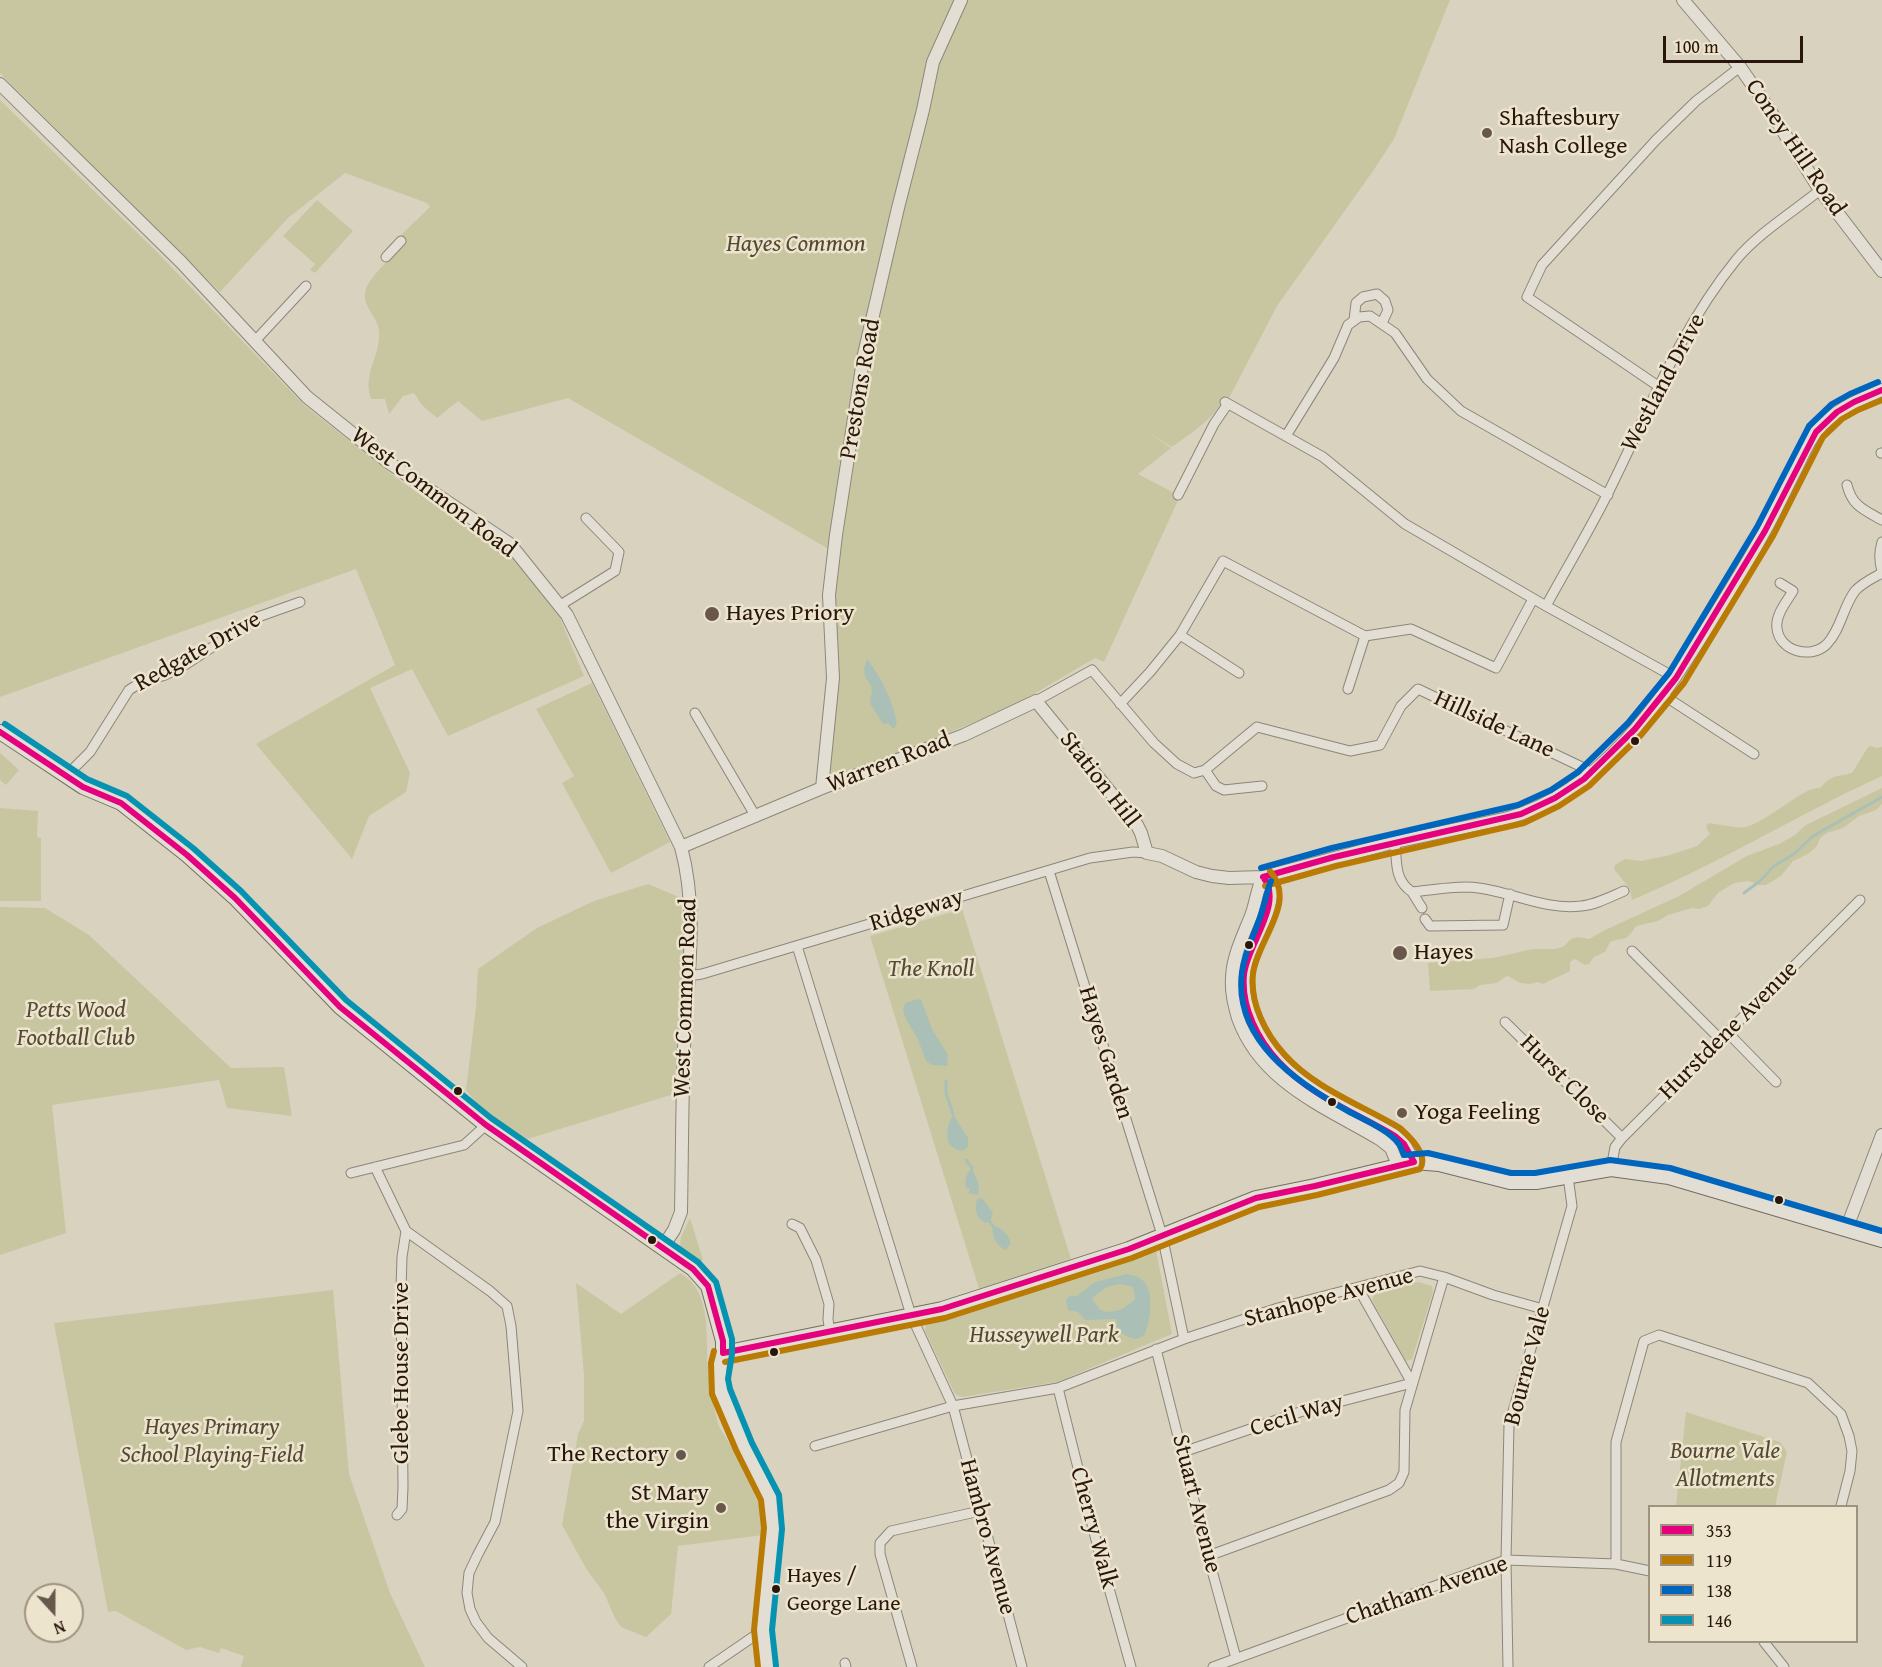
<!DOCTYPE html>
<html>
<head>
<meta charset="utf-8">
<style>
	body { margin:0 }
	#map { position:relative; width:1882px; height:1667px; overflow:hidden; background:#d9d2bf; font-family:"Gentium Book Plus",serif }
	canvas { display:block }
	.legend { position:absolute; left:1648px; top:1505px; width:210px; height:138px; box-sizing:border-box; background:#ede4ce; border:2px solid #9f9281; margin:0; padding:8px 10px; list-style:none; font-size:18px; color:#29170d }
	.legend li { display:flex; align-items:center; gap:12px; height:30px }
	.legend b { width:30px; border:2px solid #9f9281 }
	.north { position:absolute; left:24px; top:1583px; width:60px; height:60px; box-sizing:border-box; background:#ede4ce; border:2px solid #9f9281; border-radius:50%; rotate:159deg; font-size:16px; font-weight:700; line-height:24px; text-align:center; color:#29170d }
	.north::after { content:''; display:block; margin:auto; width:21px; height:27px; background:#67584b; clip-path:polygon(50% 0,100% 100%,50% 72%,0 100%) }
	.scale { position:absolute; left:1663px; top:36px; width:140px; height:27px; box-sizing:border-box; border:3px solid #29170d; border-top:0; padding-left:8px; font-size:18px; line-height:21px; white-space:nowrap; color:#29170d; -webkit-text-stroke:4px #ede4ce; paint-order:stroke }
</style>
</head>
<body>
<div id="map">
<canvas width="1882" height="1667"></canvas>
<ul class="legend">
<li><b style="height:8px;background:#e5007d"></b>353</li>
<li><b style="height:8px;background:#b97b04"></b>119</li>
<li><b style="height:8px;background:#0065bd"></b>138</li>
<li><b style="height:8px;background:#0693b1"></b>146</li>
</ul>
<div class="north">N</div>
<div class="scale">100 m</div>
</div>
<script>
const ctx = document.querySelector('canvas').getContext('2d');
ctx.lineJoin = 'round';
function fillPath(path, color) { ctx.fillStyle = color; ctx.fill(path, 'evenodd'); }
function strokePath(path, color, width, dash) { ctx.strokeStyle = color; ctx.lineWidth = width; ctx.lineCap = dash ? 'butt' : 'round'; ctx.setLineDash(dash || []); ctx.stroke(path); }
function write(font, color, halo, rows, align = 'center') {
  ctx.font = font + ' "Gentium Book Plus",serif'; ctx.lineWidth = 5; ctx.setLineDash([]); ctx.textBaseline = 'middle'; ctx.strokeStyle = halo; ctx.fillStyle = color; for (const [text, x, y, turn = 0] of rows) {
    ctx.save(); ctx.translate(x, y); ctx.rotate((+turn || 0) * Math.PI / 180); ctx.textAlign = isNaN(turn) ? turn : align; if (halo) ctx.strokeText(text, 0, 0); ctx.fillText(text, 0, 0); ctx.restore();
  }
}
const green = new Path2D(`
	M0,0H1450L1394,139L1373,171L1277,306L1229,398L1225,396C1216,418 1191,433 1172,447L1149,433L1171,448L1138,474L1180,496L1104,662L1095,658L1010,708L830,780L836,692L833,597L839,555L568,398L482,421L458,401L437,418L422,405L414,393L403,396L389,414L385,399H371C362,372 381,357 379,331C378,316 360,305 366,289C370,276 395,254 405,243L399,237L430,207L427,203L345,173L288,218L220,292L0,73Z
	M0,100L156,251L304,405L398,479L470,530L506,549L560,618L584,676L448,736L412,669L370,688L410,773L406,792L369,816L352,859L256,744L395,665L356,569L0,697Z
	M317,200L353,231L315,273L310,270L315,264L283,236Z
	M592,683L670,842L611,873L562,783L574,776L536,709Z
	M1871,746L1876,748L1882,747V776C1797,815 1718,864 1632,900L1630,889L1614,869L1615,865L1625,859L1641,861L1670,855L1697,846L1710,834L1706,827L1708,823C1718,824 1739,829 1746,827C1767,822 1806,785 1820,788C1834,773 1835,778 1852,773L1868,747Z
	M0,753L19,770L6,785L0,780Z
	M1882,788V804L1876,810L1859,816L1843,828L1827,833L1820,838L1817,846L1808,854L1793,861L1781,876L1766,885H1759L1748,881L1734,883L1718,893L1708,906L1699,909L1692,908L1668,915L1658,921L1636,926C1625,943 1627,936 1610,942L1605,952L1594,957L1589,964L1585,965L1575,959L1570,962V971L1543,984L1538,982L1530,984L1520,983L1508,976L1505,977L1497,983L1480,985L1474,989L1430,991L1428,963L1493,958L1533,949H1554L1563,947L1571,939L1578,937L1589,939L1603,931L1679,896L1747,856L1779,844L1795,835L1806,825Z
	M0,808L38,811L37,837L41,838V901H0Z
	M648,884L681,898L684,954L674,1094L521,1141L477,1104L466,1090L476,1007L478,969L537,928L594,901Z
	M0,907L45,908L89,935L231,1068L284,1067L292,1116L227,1108L219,1080L52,1105L66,1233L0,1255Z
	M962,909L1071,1259L979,1289L870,936Z
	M690,1218L703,1260L701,1261L680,1247L681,1237Z
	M1156,1250L1172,1334L1057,1382L962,1397L955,1394L925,1331L926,1324Z
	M680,1273C713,1291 705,1337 708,1369C710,1386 713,1406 718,1423C720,1430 725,1436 729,1443C745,1472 767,1501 763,1535L678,1546L671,1614L646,1637L621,1627L615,1618L604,1593L587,1570L562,1525L578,1434L584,1421V1375L576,1283L621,1314Z
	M1419,1282L1432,1286L1433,1292L1412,1359L1406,1361L1372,1300L1375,1291L1387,1287Z
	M333,1290L349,1474L390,1593L425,1667H241L244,1656L221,1648L219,1653L200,1647L186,1650L116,1611L108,1612L54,1323Z
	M1686,1412L1780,1442L1787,1452L1775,1506H1676Z`);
const water = new Path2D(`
	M867,659C881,677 893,701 897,723L894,729L888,723L883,724L871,705L870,699L872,692L871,685L865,677L864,669Z
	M917,999L921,1000L932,1029L948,1055L947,1066L932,1065L926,1061L918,1040L905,1017L903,1010L905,1003Z
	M953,1114L968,1138V1147L962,1151C942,1148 946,1127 953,1114Z
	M972,1168L979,1185L978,1195L968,1193L970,1189L966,1187C964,1180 967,1173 972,1168Z
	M978,1198L983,1199L993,1213L990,1222L985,1223C976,1218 973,1207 978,1198Z
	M993,1226C1002,1227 1008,1234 1011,1243L1006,1250C996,1246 991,1236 993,1226Z
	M1127,1274C1132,1275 1137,1276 1141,1279C1156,1289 1150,1323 1144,1336L1137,1339C1126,1338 1114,1331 1117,1319L1085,1320L1078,1312L1068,1310L1066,1301L1069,1296H1077L1095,1282ZM1120,1284L1133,1287L1135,1299C1125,1309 1113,1315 1100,1310L1092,1298L1107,1287Z`);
const stream = new Path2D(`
	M1744,893L1760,881L1774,866L1794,854L1813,836L1882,797
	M946,1081V1093L953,1114
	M966,1160L972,1168
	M990,1222L993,1226`);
const minor = new Path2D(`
	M386,257L401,241
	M1354,320L1356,303L1363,297L1377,294L1385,301L1388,310L1382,323
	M254,342L306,286
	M1658,386L1527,297L1542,265L1656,140L1696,101L1740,67
	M1225,402L1323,457L1405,524L1546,606L1676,678
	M1286,436L1334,358L1348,325L1359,317L1370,316L1395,333L1427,379L1461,411L1608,495
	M1881,453H1882
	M1847,485C1852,506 1864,510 1882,520
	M1178,495L1214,424L1227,405
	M1882,542C1879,553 1879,560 1882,571
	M1780,583L1793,591C1787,601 1775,615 1777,628C1779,651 1811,660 1827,644C1841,629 1843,607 1855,591C1862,583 1873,578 1882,573
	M559,606L615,571L619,552L586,518
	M1546,606C1566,569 1588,533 1607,495C1647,415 1679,330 1736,260C1757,234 1793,212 1820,190
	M1180,635L1239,673
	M1365,636L1411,629L1496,668L1533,599
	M1348,689L1365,636
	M1663,695L1754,754
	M1036,701L1092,670L1154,743L1177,764L1194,773L1205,770L1257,727L1350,751L1380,745L1401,706L1418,689L1584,768L1590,774
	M1120,704L1150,672L1180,635L1223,561L1365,636
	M695,713L756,817
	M1205,770L1216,786L1224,790L1262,786
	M66,776L90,752L129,690L140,683L165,675L182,667L258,617L300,602
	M1395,842C1397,862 1394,880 1412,892C1430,890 1449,887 1467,887C1505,888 1542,911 1581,906C1595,905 1610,897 1624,891
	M1412,892L1422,908
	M1425,919L1430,926L1503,925L1510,894
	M797,946L911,1315L953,1406L1058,1388L1184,1339L1162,1235L1049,871
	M1632,951L1720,1039
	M688,976L702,974L1090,858L1133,852L1147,853
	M1505,1022L1622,1138
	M1727,1032L1776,1082
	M375,1167L406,1231L490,1291L507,1306L511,1326L518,1411L495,1522L477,1556L469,1573L467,1593L470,1609L476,1622L488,1638L522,1667
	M1611,1169L1615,1147L1622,1138L1860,900
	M351,1173L464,1145L486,1125
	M792,1224L800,1228L816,1260L829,1304L828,1319L830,1333
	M1184,1339L1278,1308L1420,1271L1444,1277L1493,1295L1543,1309
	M1156,1349L1208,1556L1236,1658
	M1058,1388L1100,1556L1131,1667
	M815,1446L953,1406L1022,1667
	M1183,1452L1300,1412L1412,1383L1358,1288
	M397,1515L402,1509L403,1487L401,1289L402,1257L406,1231
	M1208,1556L1389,1490L1399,1483L1404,1472L1405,1410L1444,1277
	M1616,1564V1442L1644,1341L1659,1335L1808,1383L1841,1414L1849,1436L1852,1451L1850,1471L1841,1506
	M1764,1642L1784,1667
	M845,1663L846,1667
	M709,1667L763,1630
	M912,1667L880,1554V1543L891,1531L980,1511
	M1213,1667L1506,1560L1616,1564L1650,1571
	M1508,1667L1506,1560L1509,1425L1572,1206L1568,1176`);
const tertiary = new Path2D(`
	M1683,0L1740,67L1769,109L1820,190L1882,271
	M0,84L181,262L307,397L388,462L510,544L567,615L681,847C699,913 687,981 684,1048C682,1102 682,1158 681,1212L674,1230L662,1248
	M822,788L833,678L829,595L836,535L864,354L898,208L923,110L933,62L961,0
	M681,847L822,788L964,735L1036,701L1137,825L1141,833L1147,853L1162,856L1196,872L1212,876L1229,878L1263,877L1395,842L1508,818C1601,792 1660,703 1708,626C1727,595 1747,564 1764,532C1776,511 1786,488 1797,467C1803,455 1808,441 1817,431C1833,410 1859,400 1882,390
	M1263,877C1267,881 1270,886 1271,893C1271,918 1246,948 1244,975C1241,1006 1259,1041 1279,1062C1308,1094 1359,1113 1395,1136L1404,1144L1414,1162
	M1263,877C1257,889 1256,903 1251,916C1243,936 1233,956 1232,977C1231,992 1234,1004 1238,1018C1261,1083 1326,1107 1381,1140L1391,1148L1398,1165
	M1846,1230L1882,1135`);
const secondary = new Path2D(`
	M0,732L83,787L121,803L187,855L235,898L340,1007L486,1125L693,1269L708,1286L723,1341V1353L720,1364L719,1379L721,1391L744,1447L770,1497L773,1528L763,1630L767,1667
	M723,1353L942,1309L1129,1249L1256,1198L1315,1186L1414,1162L1439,1164L1510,1182H1536L1611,1169L1669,1177L1882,1240`);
const bus1 = new Path2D(`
	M0,732L83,787L121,803L187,855L235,898L340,1007L486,1125L693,1269L708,1286L723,1341V1353
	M1263,877L1334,857L1521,814L1555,798L1584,779L1635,729L1676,678L1765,531L1816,432L1837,412L1854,402L1882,390
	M723,1353L942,1309L1129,1249L1256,1198L1315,1186L1414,1162L1404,1144L1395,1136C1356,1113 1311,1096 1279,1062C1258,1040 1241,1007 1244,975C1246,946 1285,903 1263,877`);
const bus2 = new Path2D(`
	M1265,886L1336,866L1524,823L1559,806L1589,786L1641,735L1684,683L1773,536L1823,437L1842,419L1858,410L1882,400
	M714,1351L711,1363L712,1394L736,1450L761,1500L764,1528L754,1630L758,1667
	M725,1362L945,1318L1132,1258L1259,1207L1317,1195L1420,1169C1429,1155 1410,1137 1400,1128C1361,1105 1314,1088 1284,1054C1265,1033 1250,1003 1253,974C1257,940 1298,903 1270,871`);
const bus3 = new Path2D(`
	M1261,868L1332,848L1518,805L1551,790L1578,772L1628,723L1669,673L1757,527L1809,426L1832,404L1850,394L1878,382
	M1271,881C1266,893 1264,907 1259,920C1253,937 1244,953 1242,972C1233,1040 1297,1083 1348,1111C1362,1119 1389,1130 1398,1143C1401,1146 1402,1151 1404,1155L1428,1153L1511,1173H1535L1610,1160L1670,1168L1882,1231`);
const bus4 = new Path2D(`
	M5,724L87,779L127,796L193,848L241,891L346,1000L491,1118L698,1262L716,1282L732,1339V1354L728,1379L730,1389L752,1443L779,1495L782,1529L772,1630L776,1666`);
const markers = [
	[1487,133,6,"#67584b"],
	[712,614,8,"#67584b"],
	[1635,741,5,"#29170d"],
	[1249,945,5,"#29170d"],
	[1400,953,8,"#67584b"],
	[458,1091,5,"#29170d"],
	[1332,1102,5,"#29170d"],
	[1402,1113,6,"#67584b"],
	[1779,1200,5,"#29170d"],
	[652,1240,5,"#29170d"],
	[774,1352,5,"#29170d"],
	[681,1455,6,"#67584b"],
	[721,1508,6,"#67584b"],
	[776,1589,5,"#29170d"]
];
const busNames = [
	["Hayes /",787,1576],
	["George Lane",787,1604]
];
const poiNames = [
	["Shaftesbury",1499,119],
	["Nash College",1499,147],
	["Hayes Priory",726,614],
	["Hayes",1414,953],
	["Yoga Feeling",1414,1113],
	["The Rectory",669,1455,"right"],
	["St Mary",709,1494,"right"],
	["the Virgin",709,1522,"right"]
];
const streetNames = [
	["Coney Hill Road",1795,148,56],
	["Westland Drive",1664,383,-62],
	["Prestons Road",861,389,-80],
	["West Common Road",433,493,37],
	["Redgate Drive",198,652,-29],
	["Hillside Lane",1494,725,25],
	["Warren Road",889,763,-21],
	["Station Hill",1099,780,52],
	["Ridgeway",917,911,-17],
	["West Common Road",686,998,-88],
	["Hurstdene Avenue",1729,1031,-45],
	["Hayes Garden",1105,1053,73],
	["Hurst Close",1564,1080,45],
	["Stanhope Avenue",1329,1298,-15],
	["Bourne Vale",1528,1366,-75],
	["Glebe House Drive",402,1373,-90],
	["Cecil Way",1297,1416,-17],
	["Stuart Avenue",1196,1504,76],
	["Cherry Walk",1093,1528,75],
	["Hambro Avenue",987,1537,75],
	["Chatham Avenue",1427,1591,-19]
];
const parkNames = [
	["Hayes Common",796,245],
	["The Knoll",931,970],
	["Petts Wood",76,1011],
	["Football Club",76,1039],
	["Husseywell Park",1044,1336],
	["Hayes Primary",212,1428],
	["School Playing-Field",212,1456],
	["Bourne Vale",1725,1452],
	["Allotments",1725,1480]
];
fillPath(green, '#c8c6a1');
fillPath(water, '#aac0b6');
strokePath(stream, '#aac0b6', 3);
strokePath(minor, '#8c867a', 11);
strokePath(tertiary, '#8c867a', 14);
strokePath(secondary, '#736d62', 16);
strokePath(minor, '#e2ded4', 9);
strokePath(tertiary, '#e2ded4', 12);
strokePath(secondary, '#e2ded4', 14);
strokePath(bus1, '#e5007d', 6);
strokePath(bus2, '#b97b04', 6);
strokePath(bus3, '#0065bd', 6);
strokePath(bus4, '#0693b1', 6);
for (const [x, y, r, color] of markers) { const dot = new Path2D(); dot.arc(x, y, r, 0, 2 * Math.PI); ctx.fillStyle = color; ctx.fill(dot); strokePath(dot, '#ede4ce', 2); }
write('22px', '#29170d', '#ede4ce', busNames, 'left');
write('24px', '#29170d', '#ede4ce', poiNames, 'left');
write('24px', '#29170d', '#ede4ce', streetNames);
write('italic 24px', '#544932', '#ede4ce', parkNames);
</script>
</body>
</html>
